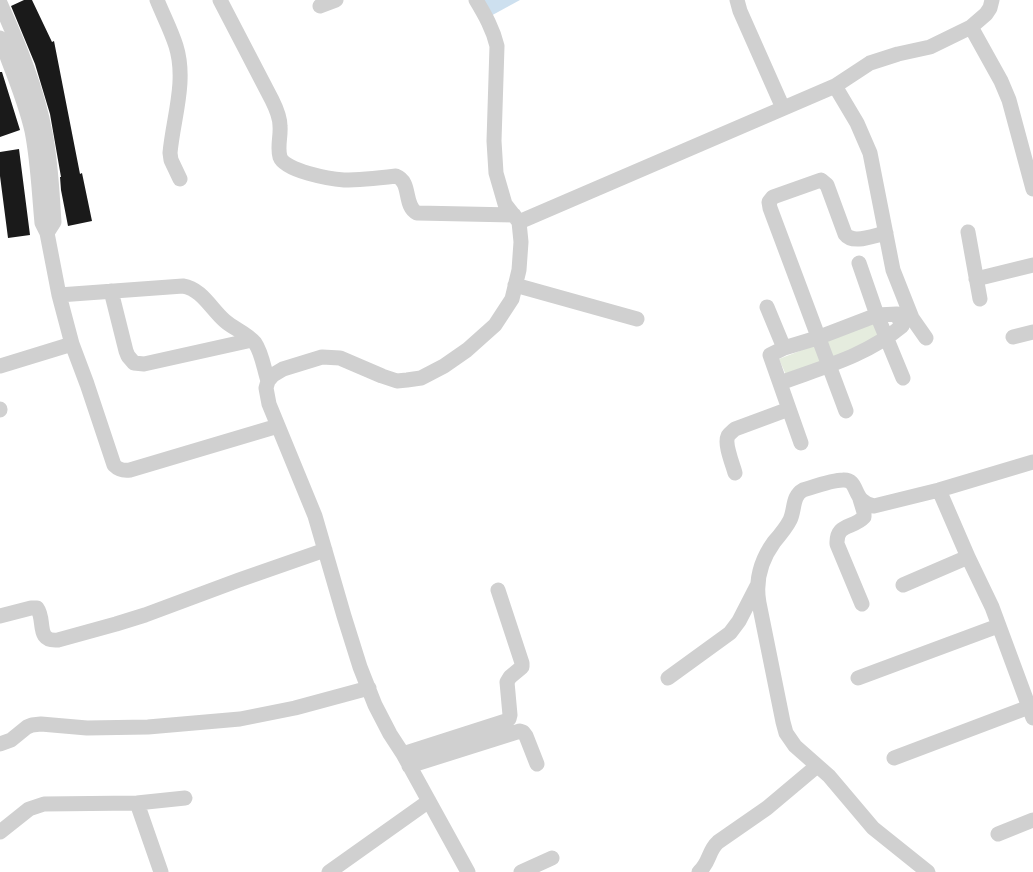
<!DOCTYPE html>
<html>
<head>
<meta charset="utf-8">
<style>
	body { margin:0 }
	canvas { display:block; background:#fff }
</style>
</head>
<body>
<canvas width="1033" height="872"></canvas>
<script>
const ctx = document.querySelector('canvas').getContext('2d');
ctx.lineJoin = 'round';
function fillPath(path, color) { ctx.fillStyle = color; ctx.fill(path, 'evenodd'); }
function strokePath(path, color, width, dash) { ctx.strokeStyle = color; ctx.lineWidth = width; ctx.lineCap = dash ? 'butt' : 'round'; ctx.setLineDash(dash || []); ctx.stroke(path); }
const green = new Path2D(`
	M872,320L879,336L832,360L825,339Z
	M815,345L821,362L786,375L779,359Z`);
const water = new Path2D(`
	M478,0H520L487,18Z`);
const building = new Path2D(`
	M24,0H32L52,42L54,41L80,174L82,173L92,221L68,226L61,190L60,177H61L50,114L35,64L11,6Z
	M0,72H2L20,130L0,137Z
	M19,149L30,235L8,238L0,176V152Z`);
const minor = new Path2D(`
	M157,0C163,15 171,30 176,46C187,81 173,119 170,153L171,160L180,179
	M220,0L272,100C276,108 280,117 280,126C281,136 277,147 280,157C285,171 330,179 344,180C362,180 379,178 396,176C412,182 403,206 417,213L514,215
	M737,0L740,11L783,108
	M0,3C19,45 37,89 45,133C51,162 52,193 54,222L47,233
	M320,6L336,0
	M971,27L1001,81L1009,100L1033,189
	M0,38C11,68 25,99 32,131C38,161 39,192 42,223L47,233L59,295L72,344L87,384L114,465C119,470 123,471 130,470L278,426
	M835,86L857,123L870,153L893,270L912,318L926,338
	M519,222L835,86L870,63L898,54L930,47L971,27L986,14L990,8L992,0
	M968,232L980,299
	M976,279L1033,265
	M515,285L637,319
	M111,291L126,351L128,356L134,363L144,364L252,340
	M59,295L183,286C202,289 211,309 225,321C234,329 247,333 255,343C262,353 264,369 268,381
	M767,307L784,348
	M1013,337L1033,332
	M0,366L72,344
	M780,383C823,367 866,356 902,326L897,314L877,315L903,378
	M0,409V410
	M846,411L770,208L769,202L773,197L821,180L827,185L845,234C853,245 875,235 886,233
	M801,443L770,355L784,348L817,338L877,315L859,263
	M735,473C733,465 724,444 728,436C730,433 733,431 735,429L789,409
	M939,490L968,557L992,607L1033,718
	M860,499L864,512V517C853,529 836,523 837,544L862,604
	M903,585L968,557
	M0,616L31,608H37C46,620 35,642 58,640L116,624L145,615L239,580L325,550
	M668,678L730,633L739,621L757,586
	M858,678L998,626
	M0,744L11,740L27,727L32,725L41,724L87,728L148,727L240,719L295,708L369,688
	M403,754L506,721L509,719L510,715L507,682L510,677L522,667V663L498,590
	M894,758L1029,707
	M409,766L520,731L523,732L526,736L537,764
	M137,803L161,872
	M0,832L29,809L44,804L137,803L185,798
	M998,834L1033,820
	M329,872L429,801
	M468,872L403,754L390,734L375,705L360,667L344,616L315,516L269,404L266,388L268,381L273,375L283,369L322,357L340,358L382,376L397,381L407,380L421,378L444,366L467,350L495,325L512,299L519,270L521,242L519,222L505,204L496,173L494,141L497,46C493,29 485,15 476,0
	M521,872L552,858
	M699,872C710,862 708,851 718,842L767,808L817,766
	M928,872L873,828L829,776L795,746L786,733L783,722L759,603C755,581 761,560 774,542C780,535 786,528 790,520C795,510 792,496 803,490C813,487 832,480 843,480C860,479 851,502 874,506L939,490L1033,462`);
fillPath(green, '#e5ecde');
fillPath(water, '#cde0ef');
fillPath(building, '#1a1a1a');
strokePath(minor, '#d0d0d0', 15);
</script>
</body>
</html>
